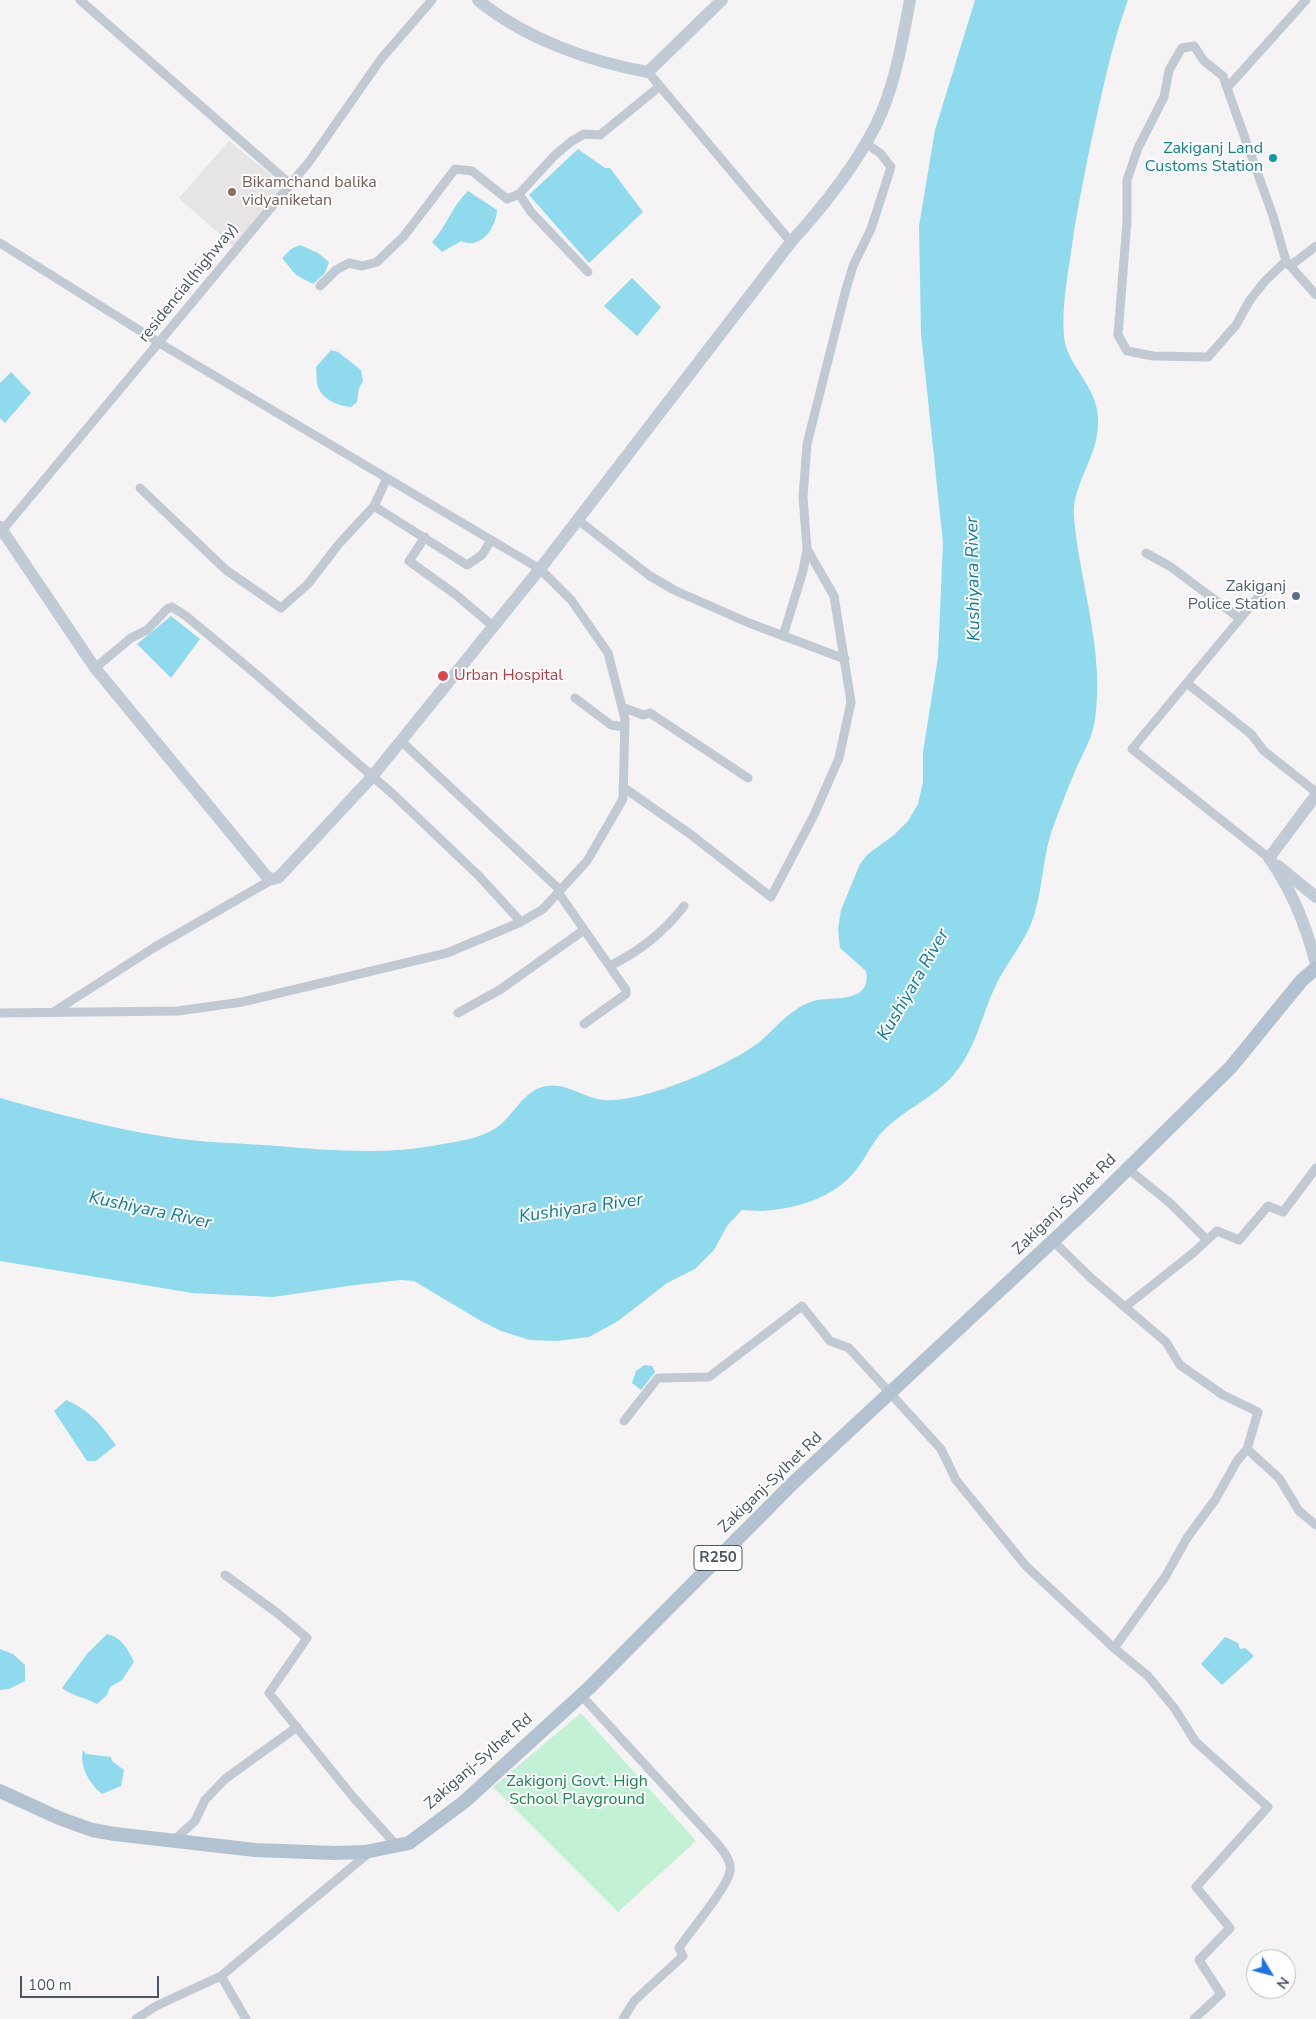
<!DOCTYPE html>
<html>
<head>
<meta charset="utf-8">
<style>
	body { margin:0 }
	#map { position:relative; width:1316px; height:2019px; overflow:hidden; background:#f5f3f3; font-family:"Nunito Sans",sans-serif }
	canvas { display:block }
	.north { position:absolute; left:1246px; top:1949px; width:50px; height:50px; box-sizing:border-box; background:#fff; border:1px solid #b7bbc0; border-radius:50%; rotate:127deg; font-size:14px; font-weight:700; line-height:20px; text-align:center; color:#4a5661 }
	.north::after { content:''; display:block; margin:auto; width:18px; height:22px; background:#1a73e8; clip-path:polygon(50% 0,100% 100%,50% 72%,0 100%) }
	.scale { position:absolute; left:20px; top:1976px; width:139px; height:22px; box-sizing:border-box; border:2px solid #4a5661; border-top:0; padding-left:6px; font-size:15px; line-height:18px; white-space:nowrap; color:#4a5661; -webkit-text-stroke:4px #fff; paint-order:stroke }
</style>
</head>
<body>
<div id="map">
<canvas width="1316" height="2019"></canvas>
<div class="north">N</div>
<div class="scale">100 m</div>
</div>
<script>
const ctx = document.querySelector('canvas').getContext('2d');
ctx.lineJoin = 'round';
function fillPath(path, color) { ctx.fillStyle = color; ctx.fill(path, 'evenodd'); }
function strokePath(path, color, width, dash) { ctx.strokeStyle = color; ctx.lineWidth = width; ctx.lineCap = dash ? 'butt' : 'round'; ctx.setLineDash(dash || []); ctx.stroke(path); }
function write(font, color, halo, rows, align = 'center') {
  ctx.font = font + ' "Nunito Sans",sans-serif'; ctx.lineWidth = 4; ctx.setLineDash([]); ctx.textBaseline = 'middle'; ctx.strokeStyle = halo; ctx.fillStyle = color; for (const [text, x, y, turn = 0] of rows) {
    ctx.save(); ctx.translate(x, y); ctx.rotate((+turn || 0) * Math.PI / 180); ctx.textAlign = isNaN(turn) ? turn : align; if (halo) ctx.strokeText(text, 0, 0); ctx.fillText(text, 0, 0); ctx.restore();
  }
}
const education = new Path2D(`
	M229,141L285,186L235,248L179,198Z`);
const green = new Path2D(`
	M581,1713L696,1841L618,1912L493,1787Z`);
const water = new Path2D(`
	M975,0H1128C1111,46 1102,94 1091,142C1083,181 1075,220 1070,259C1066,285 1062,310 1064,336C1066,365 1097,385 1098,418C1100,457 1071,483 1074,518C1080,584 1105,653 1095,719C1093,737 1082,755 1075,771C1067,791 1059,810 1052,830C1043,856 1043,885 1035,912C1028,939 1008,960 996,985C980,1018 976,1051 950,1079C930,1099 903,1111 884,1130C872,1142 866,1158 856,1170C834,1198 796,1209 762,1211C755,1211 749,1210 742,1210L727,1226L714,1250L695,1269L667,1283L618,1321L589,1337L557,1341L530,1340L501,1331L481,1321L414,1281L401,1280L355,1285L273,1297L192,1293L0,1261V1098C53,1113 106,1127 161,1136C199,1143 240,1143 278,1146C333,1151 388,1155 443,1144C460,1141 481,1138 496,1128C514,1116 523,1090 546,1086C567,1082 585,1099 605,1100C643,1103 728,1066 758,1043C771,1033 782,1018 797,1009C802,1005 812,1001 818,1000C837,997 872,1002 866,971L840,948L838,929L841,910L860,864L868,854L894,835L908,821L918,804L923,782V752L938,657L943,543L921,333L919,226L935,130Z
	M578,149L605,168H610L643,212L589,263L529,195Z
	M468,191L497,210C496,228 481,250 461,241L442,252L432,242C447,226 451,207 468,191Z
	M300,245L318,253L329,262L325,273L313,284L296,275L282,258L291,249Z
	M632,278L661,307L637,336L604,306Z
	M331,350L338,352L361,370L363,381L359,388L357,402L351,407C338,406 319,398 317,383C316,378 317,372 316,367Z
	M11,372L31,393L5,423L0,418V383Z
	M171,616L200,639L171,678L137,644Z
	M644,1365L652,1366L655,1372L641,1390L632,1383L636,1371Z
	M66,1400C90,1410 101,1425 116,1445L96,1461H87L54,1411Z
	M107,1634C121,1637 128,1649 134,1662L122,1680L110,1687L107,1695L97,1704C85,1697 72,1696 62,1688L87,1654Z
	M1225,1637L1238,1643L1240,1649L1245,1648L1254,1656L1222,1685L1201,1664Z
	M0,1649L13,1654L25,1665V1681L9,1689L0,1690Z
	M83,1750L86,1754L111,1757L112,1761L124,1770L121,1786L102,1794C90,1784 79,1767 83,1750Z`);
const street = new Path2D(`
	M80,0L290,184
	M1306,0L1227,88L1273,216L1286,261L1316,295
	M648,72L791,242
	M1227,88L1223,76L1204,61L1194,46L1182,48L1169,70L1164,97L1138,148L1127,180V221L1118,335L1127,351L1153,356L1208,357L1236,325L1250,300L1265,281L1286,261
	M519,194L531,212L588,272
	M0,243L166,347L540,569L572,601L608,653L625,719L623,799L587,861L543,909L521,922L447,953L242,1002L178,1011L0,1013
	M1290,266L1316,246
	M320,286L336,270L349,263L362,266L377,262L404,236L455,169L472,171L507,199L519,194L555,155L572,141L584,134L600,135L660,86
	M387,478L374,506L467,565L482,555L491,540
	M140,488L226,570L281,608L308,584L338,545L374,506
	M578,520L650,576L674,590L749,623L845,659
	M0,533L309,162L381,59L432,0
	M425,537L409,561L455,594L494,627
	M1146,553L1171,567L1239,618
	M1263,591L1132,749L1269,858
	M783,636L803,571L807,549
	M95,668L131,638L147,630L167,609L172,607L186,616L257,675L396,797L479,876L521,922
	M1188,684L1251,734L1264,751L1316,792
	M575,698L611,725L625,727
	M622,707L643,715L650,713L748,778
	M401,741L560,890
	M623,787L690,834L771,897L814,815L839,758L851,702L834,596L807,549L803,497L807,444L846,289L853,266L871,229L891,167L880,153L865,143
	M558,892L626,990V994L584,1024
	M610,966C641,950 663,933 684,906
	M55,1011L155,947L273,879
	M458,1013L501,989L584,930
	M1128,1169L1170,1203L1207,1240
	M1053,1241L1092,1279L1166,1342L1180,1365L1223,1395L1258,1412L1247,1449L1237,1461L1215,1500L1187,1538L1165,1577L1114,1648
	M1125,1307L1193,1253L1217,1231L1239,1240L1268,1206L1283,1212L1316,1168
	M624,1421L658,1378L709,1377L802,1306L830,1341L849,1348L941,1449L956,1480L1026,1566L1114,1648L1148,1676L1175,1709L1195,1741L1268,1807L1196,1887L1230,1928L1199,1960L1221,1994L1194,2019
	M1247,1449L1279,1478L1299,1511L1316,1525
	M225,1575L276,1612L307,1638L269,1693L353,1797L398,1847
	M581,1695L715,1841C721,1849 732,1859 730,1871C728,1887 690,1931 679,1948L683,1956L634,2001L623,2019
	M173,1841L195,1821L205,1800L225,1779L297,1727
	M136,2019L156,2006L221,1976
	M246,2019L221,1976L370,1852`);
const secondary = new Path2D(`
	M478,0C524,38 590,62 648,72L722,0
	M0,527L95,668L268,878L273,879L279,877L371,778L543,565L791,242C823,207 854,168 876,125C895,86 902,42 910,0
	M1269,858C1292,890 1306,925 1316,964
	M1269,858L1316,795
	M1278,866L1316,897`);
const primary = new Path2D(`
	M0,1791L59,1818L92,1830L115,1834L255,1850L335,1853L365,1852L409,1843L464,1802L589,1688L792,1484L1084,1212L1231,1067L1302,980L1316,968`);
const markers = [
	[1273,158,5,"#0f9aa8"],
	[232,192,5,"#8d6e63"],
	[1296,596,5,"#5c6f8a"],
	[443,676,6,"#e0444e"]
];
const shields = [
	[718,1558,48]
];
const shieldNames = [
	["R250",718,1558]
];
const cultureNames = [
	["Zakiganj Land",1263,149],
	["Customs Station",1263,167]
];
const educationNames = [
	["Bikamchand balika",242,183],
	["vidyaniketan",242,201]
];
const streetNames = [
	["residencial(highway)",189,283,-51],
	["Zakiganj-Sylhet Rd",1065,1205,-44],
	["Zakiganj-Sylhet Rd",771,1483,-44],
	["Zakiganj-Sylhet Rd",479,1762,-41]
];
const serviceNames = [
	["Zakiganj",1286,587],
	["Police Station",1286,605]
];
const healthNames = [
	["Urban Hospital",454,676]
];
const parkNames = [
	["Zakigonj Govt. High",577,1782],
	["School Playground",577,1800]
];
const waterNames = [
	["Kushiyara River",974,579,-91],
	["Kushiyara River",914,985,-60],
	["Kushiyara River",581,1209,-8],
	["Kushiyara River",150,1211,12]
];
fillPath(education, '#e6e4e5');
fillPath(green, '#c3f1d5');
fillPath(water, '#90daee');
strokePath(street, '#c1cad2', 9);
strokePath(secondary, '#c1cbd6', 12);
strokePath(primary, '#b3c2d1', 14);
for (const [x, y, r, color] of markers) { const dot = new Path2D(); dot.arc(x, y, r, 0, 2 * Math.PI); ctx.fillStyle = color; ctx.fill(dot); strokePath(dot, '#fff', 2); }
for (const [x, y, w] of shields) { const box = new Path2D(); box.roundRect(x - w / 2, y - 12.5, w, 25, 4); ctx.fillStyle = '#fff'; ctx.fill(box); strokePath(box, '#4a5661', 1); }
write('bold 15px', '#4a5661', null, shieldNames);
write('16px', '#0d838f', '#fff', cultureNames, 'right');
write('16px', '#785e54', '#fff', educationNames, 'left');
write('16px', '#4a5661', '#fff', streetNames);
write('16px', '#4e5e75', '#fff', serviceNames, 'right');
write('16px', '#be3a42', '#fff', healthNames, 'left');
write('16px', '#17864f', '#fff', parkNames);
write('italic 18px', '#0c7c9b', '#fff', waterNames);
</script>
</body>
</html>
